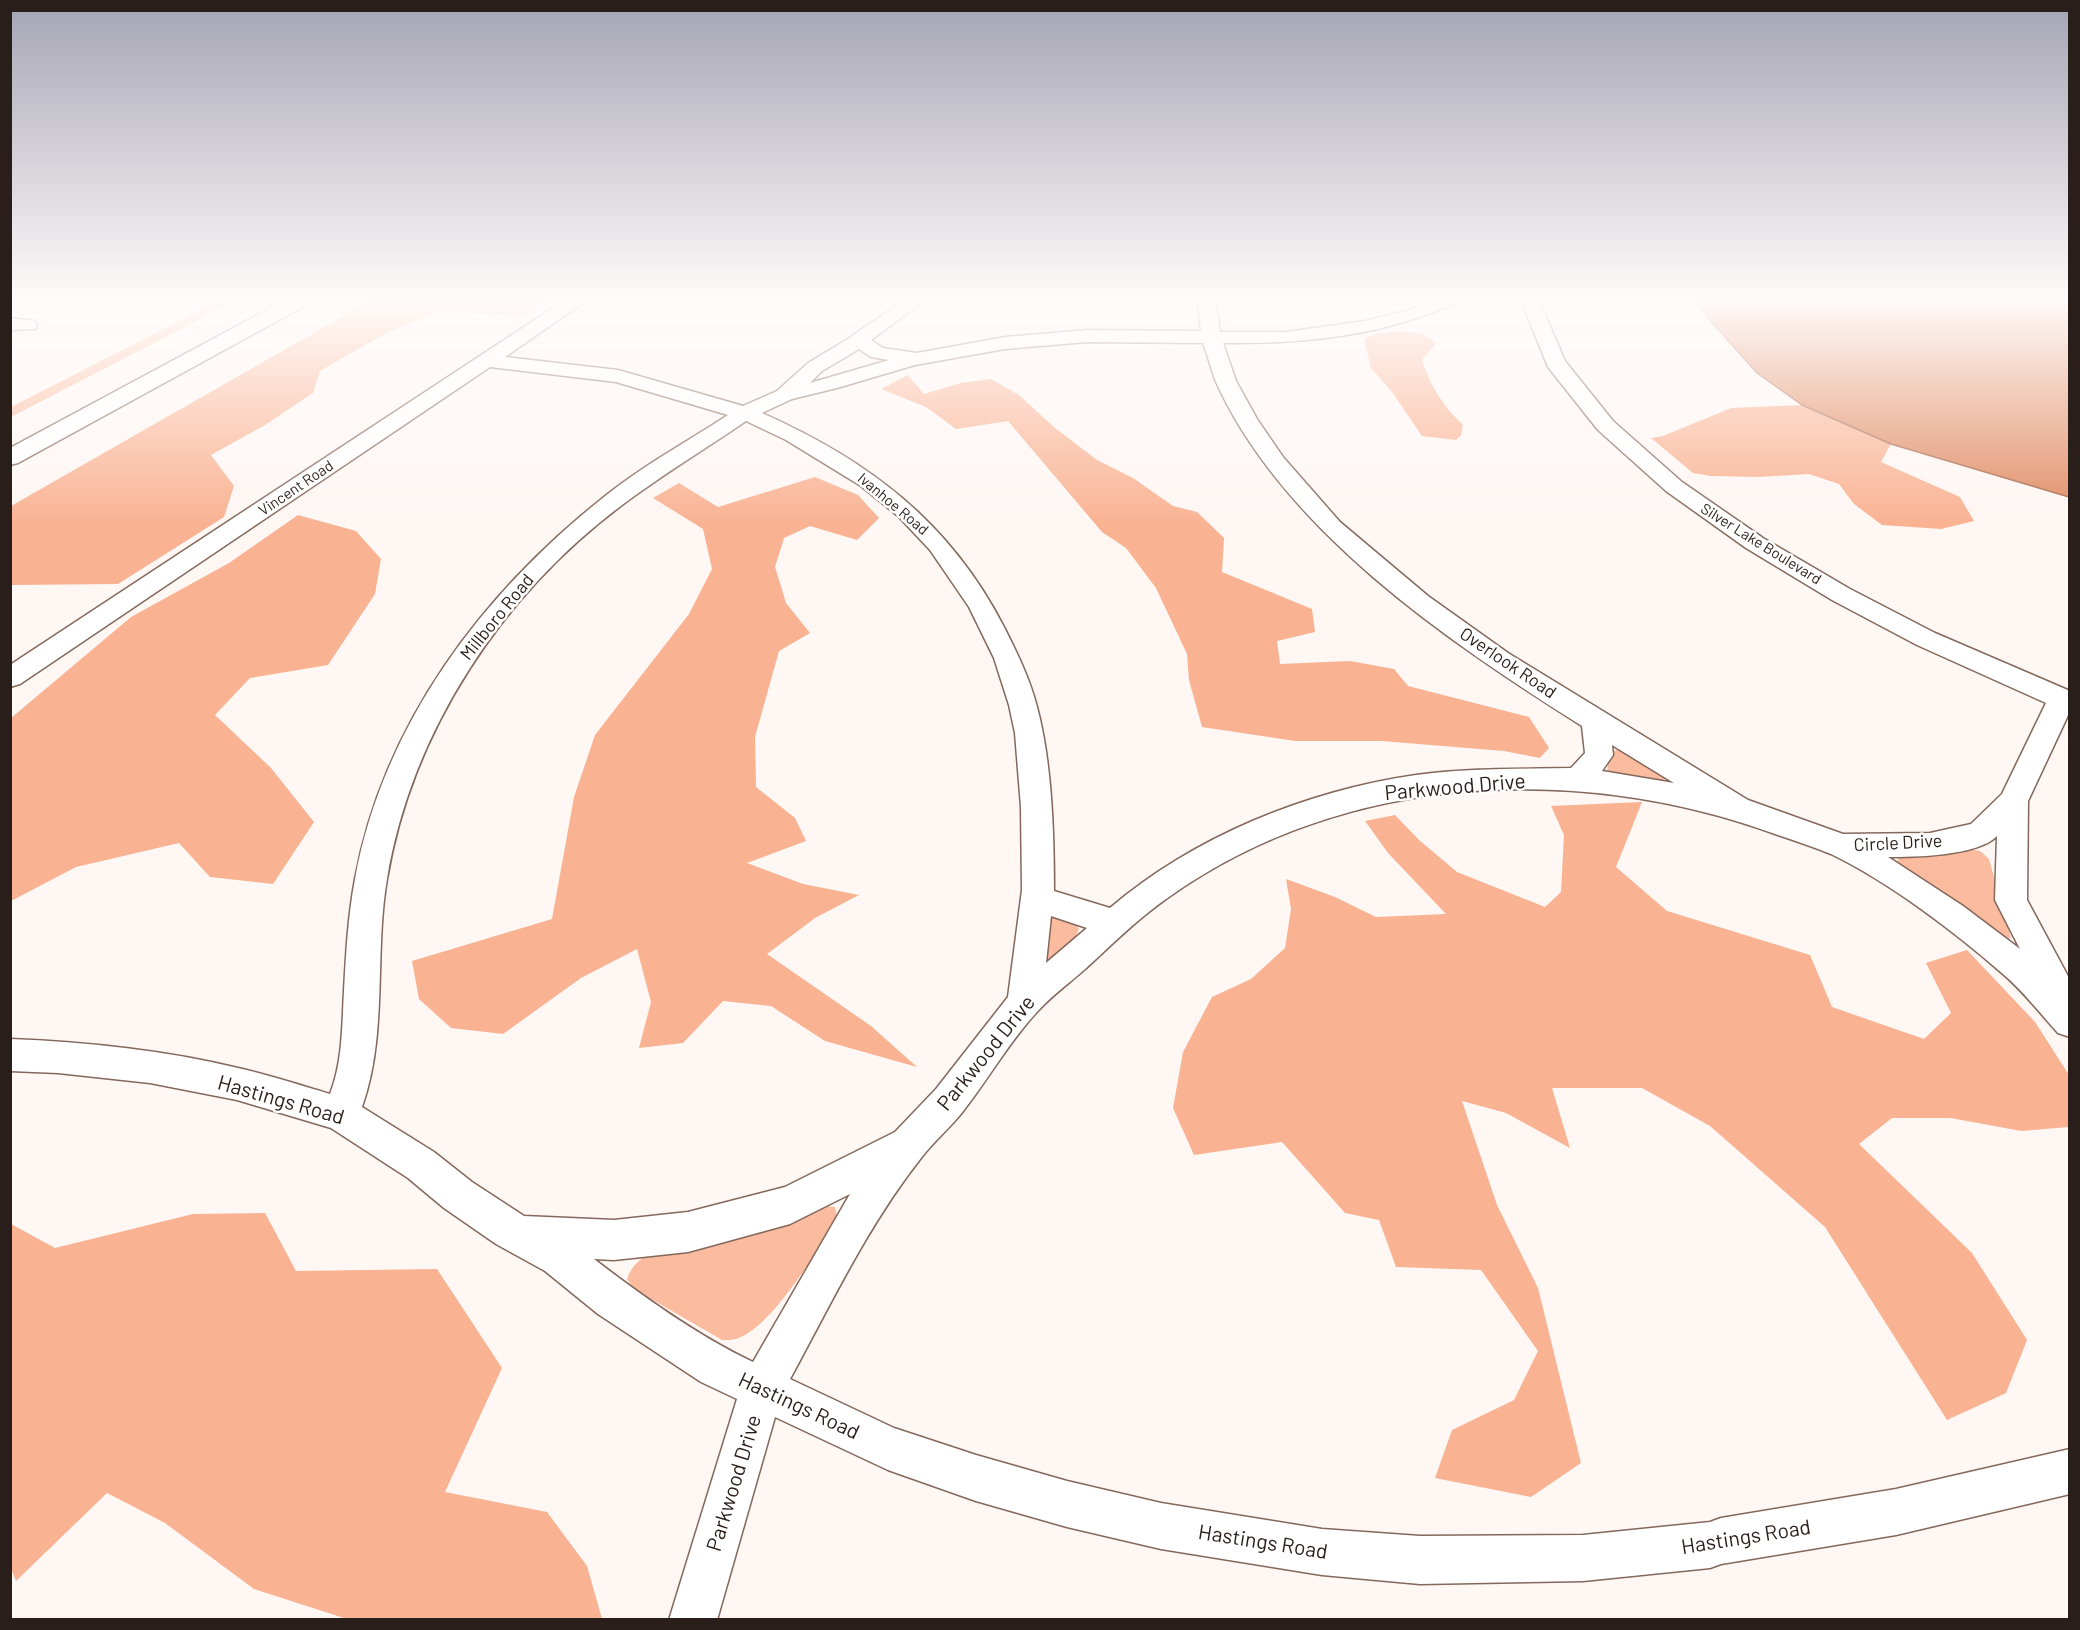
<!DOCTYPE html>
<html>
<head>
<meta charset="utf-8">
<style>
	body { margin:0 }
	#map { position:relative; width:2080px; height:1630px; overflow:hidden; background:#fef7f4; font-family:Barlow,sans-serif }
	canvas { display:block }
	.frame { position:absolute; inset:0; border:12px solid #291e19; pointer-events:none }
</style>
</head>
<body>
<div id="map">
<canvas width="2080" height="1630"></canvas>
<div class="frame"></div>
</div>
<script>
const ctx = document.querySelector('canvas').getContext('2d');
ctx.lineJoin = 'round';
function fillPath(path, color) { ctx.fillStyle = color; ctx.fill(path, 'evenodd'); }
function strokePath(path, color, width, dash) { ctx.strokeStyle = color; ctx.lineWidth = width; ctx.lineCap = dash ? 'butt' : 'round'; ctx.setLineDash(dash || []); ctx.stroke(path); }
function write(font, color, halo, rows, align = 'center') {
  ctx.font = font + ' Barlow,sans-serif'; ctx.lineWidth = 5; ctx.setLineDash([]); ctx.textBaseline = 'middle'; ctx.strokeStyle = halo; ctx.fillStyle = color; for (const [text, x, y, turn = 0] of rows) {
    ctx.save(); ctx.translate(x, y); ctx.rotate((+turn || 0) * Math.PI / 180); ctx.textAlign = isNaN(turn) ? turn : align; if (halo) ctx.strokeText(text, 0, 0); ctx.fillText(text, 0, 0); ctx.restore();
  }
}
const green = new Path2D(`
	M224,298H241L11,417V407Z
	M1622,747L1668,776L1664,780L1607,773L1608,763L1614,751Z
	M1968,849L1980,851L1989,859L2011,938L2005,939L1901,868L1897,862L1899,858Z
	M1052,916L1076,924L1079,929L1076,936L1046,964L1047,918Z
	M823,1206L835,1207L838,1220C816,1251 771,1329 736,1339C731,1340 726,1340 722,1340L634,1289L627,1279C632,1264 642,1258 654,1250Z`);
const forest = new Path2D(`
	M375,298H549L524,316L441,311L386,333L320,371L313,393L265,425L211,455L234,486L224,517L118,584L11,585V506Z
	M1399,331L1422,333L1436,343L1422,360C1431,387 1443,406 1463,425L1461,435L1456,440L1422,436L1392,392L1371,368L1364,340L1375,334Z
	M908,375L924,394L961,383L991,379L1019,395L1055,428L1097,460L1133,478L1173,506L1197,512L1224,538L1222,572L1312,609L1315,632L1277,641L1280,664L1350,661L1394,669L1408,686L1529,717L1549,748L1540,758L1504,751L1382,741H1295L1202,727L1189,680L1187,654L1156,588L1126,548L1102,532L1008,421L956,429L926,407L881,389Z
	M1802,405L1891,444L1881,462L1960,497L1974,521L1941,529L1882,525L1854,504L1839,484L1809,474L1758,477L1711,476L1693,473L1651,438L1663,436L1731,408Z
	M815,477L858,495L879,518L857,540L810,526L784,538L775,567L786,603L810,633L779,651L755,737L756,787L795,818L806,841L747,863L803,884L859,895L815,918L767,954L871,1026L917,1067L825,1041L771,1006L723,1001L683,1043L639,1048L651,1002L637,949L581,978L503,1034L451,1028L419,999L412,961L552,919L574,797L595,735L689,614L712,569L703,529L653,498L679,483L718,507Z
	M298,515L356,531L381,559L375,594L328,665L250,678L215,715L271,768L314,822L273,884L210,877L179,843L76,867L11,901V718L131,617L229,563Z
	M1642,802L1616,867L1667,911L1810,955L1832,1007L1924,1039L1951,1013L1926,963L1967,950L2035,1022L2069,1075V1127L2021,1131L1951,1118H1892L1859,1144L1972,1253L2027,1340L2006,1393L1947,1420L1825,1227L1710,1126L1642,1088H1552L1570,1148L1506,1113L1462,1101L1497,1205L1538,1288L1581,1463L1531,1497L1435,1478L1452,1430L1514,1400L1538,1351L1481,1270L1396,1267L1379,1220L1345,1213L1282,1142L1194,1155L1173,1108L1183,1052L1212,997L1251,979L1285,948L1291,909L1286,879L1335,897L1376,917L1446,914L1388,853L1365,821L1395,815L1419,840L1457,872L1545,907L1561,892L1564,835L1551,806Z
	M265,1213L296,1271L437,1269L502,1368L445,1492L547,1512L587,1566L602,1619H347L254,1589L165,1523L107,1493L16,1581L10,1566L11,1224L55,1248L193,1214Z`);
const water = new Path2D(`
	M1690,298H2069V497L1891,444L1802,405L1757,373Z`);
const street = new Path2D(`
	M568,298H590L505,357L618,370L743,406L777,391L808,363L848,339L907,298H928L871,340L883,348L917,353L1005,337L1087,330L1201,331L1197,298H1215L1220,332H1286L1365,321L1409,310L1437,298H1462L1459,302C1380,336 1308,344 1223,343L1236,381L1257,419L1283,457L1340,522L1428,596L1508,653L1748,800L1843,834L1930,833L1971,824L2002,794L2046,703L1917,645L1832,600L1746,548L1666,491L1598,430L1548,367L1520,298H1538L1565,361L1613,421L1682,482L1763,538L1850,589L1935,633L2070,691V711L2028,801L2027,900L2070,980V1037L2058,1033C2040,1013 2023,991 2003,974C1955,932 1889,882 1831,854C1814,847 1796,841 1778,835C1572,759 1328,773 1150,911C1127,929 1106,950 1084,970C1068,984 1050,997 1036,1013C1009,1042 989,1078 964,1110C951,1127 934,1141 921,1158C868,1225 831,1304 790,1379L894,1428L976,1455L1067,1481L1161,1503L1322,1529L1420,1536L1583,1535L1710,1522L1721,1518L1896,1489L2070,1449V1494L1896,1535L1721,1564L1710,1568L1583,1581L1420,1584L1322,1575L1161,1549L1067,1527L976,1501L888,1470L775,1417L717,1620H669L737,1399L701,1382L598,1314L545,1271L496,1244L444,1208L408,1178L331,1128L237,1100L150,1083L58,1073L10,1071V1039C87,1042 164,1050 238,1068C269,1075 300,1085 330,1094C343,1061 342,1026 344,991C346,954 348,916 355,879C384,723 482,594 604,497C642,466 687,442 728,415L616,382L490,367L20,684L10,687V665ZM1087,342L1203,343C1208,356 1211,369 1216,382C1283,530 1449,642 1582,726L1585,753L1571,768C1520,769 1467,768 1416,775C1306,791 1195,836 1110,908L1054,891C1054,833 1052,763 1037,707C1030,679 1017,653 1004,627C950,522 868,460 762,413L792,399L837,388L915,365L1005,349ZM859,349L871,357L889,360L810,383L822,371ZM746,421L786,440L861,486L898,516L930,550L969,607L994,658L1009,705L1015,733L1021,807L1022,890L1008,997L936,1089L895,1132L785,1187L688,1212L614,1220L524,1216L472,1182L434,1152L362,1107C388,1034 374,954 387,879C412,730 502,595 622,505C662,475 705,449 746,421ZM1612,745L1674,783L1602,771L1613,755ZM1997,836L1995,900L2020,949L1963,906L1888,857C1915,857 1978,856 1997,836ZM1051,916L1087,928L1046,963ZM850,1194L753,1362C698,1336 642,1296 594,1259L614,1260L688,1252L790,1224Z
	M10,318L35,321L37,325L35,329L10,330Z`);
const highway = new Path2D(`
	M289,298H315L312,302L18,463L10,465V448Z`);
const farStreetnames = [
	["Vincent Road",296,488,-34],
	["Ivanhoe Road",893,504,40],
	["Silver Lake Boulevard",1761,544,32]
];
const streetNames = [
	["Millboro Road",497,617,-51],
	["Overlook Road",1508,663,34],
	["Circle Drive",1898,843,-3]
];
const nearStreetnames = [
	["Parkwood Drive",1455,787,-5],
	["Parkwood Drive",986,1053,-51],
	["Hastings Road",281,1100,16],
	["Hastings Road",799,1406,25],
	["Parkwood Drive",734,1483,-73],
	["Hastings Road",1746,1537,-9],
	["Hastings Road",1263,1542,9]
];
fillPath(green, '#fabb9e');
fillPath(forest, '#f9b292');
fillPath(water, '#e08b63');
strokePath(water, '#a96a4d', 1.5);
strokePath(street, '#84685c', 3);
strokePath(highway, '#84685c', 3);
fillPath(street, '#fff');
fillPath(highway, '#fff');
const sky = ctx.createLinearGradient(0, 0, 0, 526);
sky.addColorStop(0, '#a5a4b3');
sky.addColorStop(0.57, '#fffbfa');
sky.addColorStop(1, '#fffbfa00');
ctx.fillStyle = sky;
ctx.fillRect(0, 0, 2080, 526);
write('15px', '#291e19', '#fff', farStreetnames);
write('18px', '#291e19', '#fff', streetNames);
write('21px', '#291e19', '#fff', nearStreetnames);
</script>
</body>
</html>
